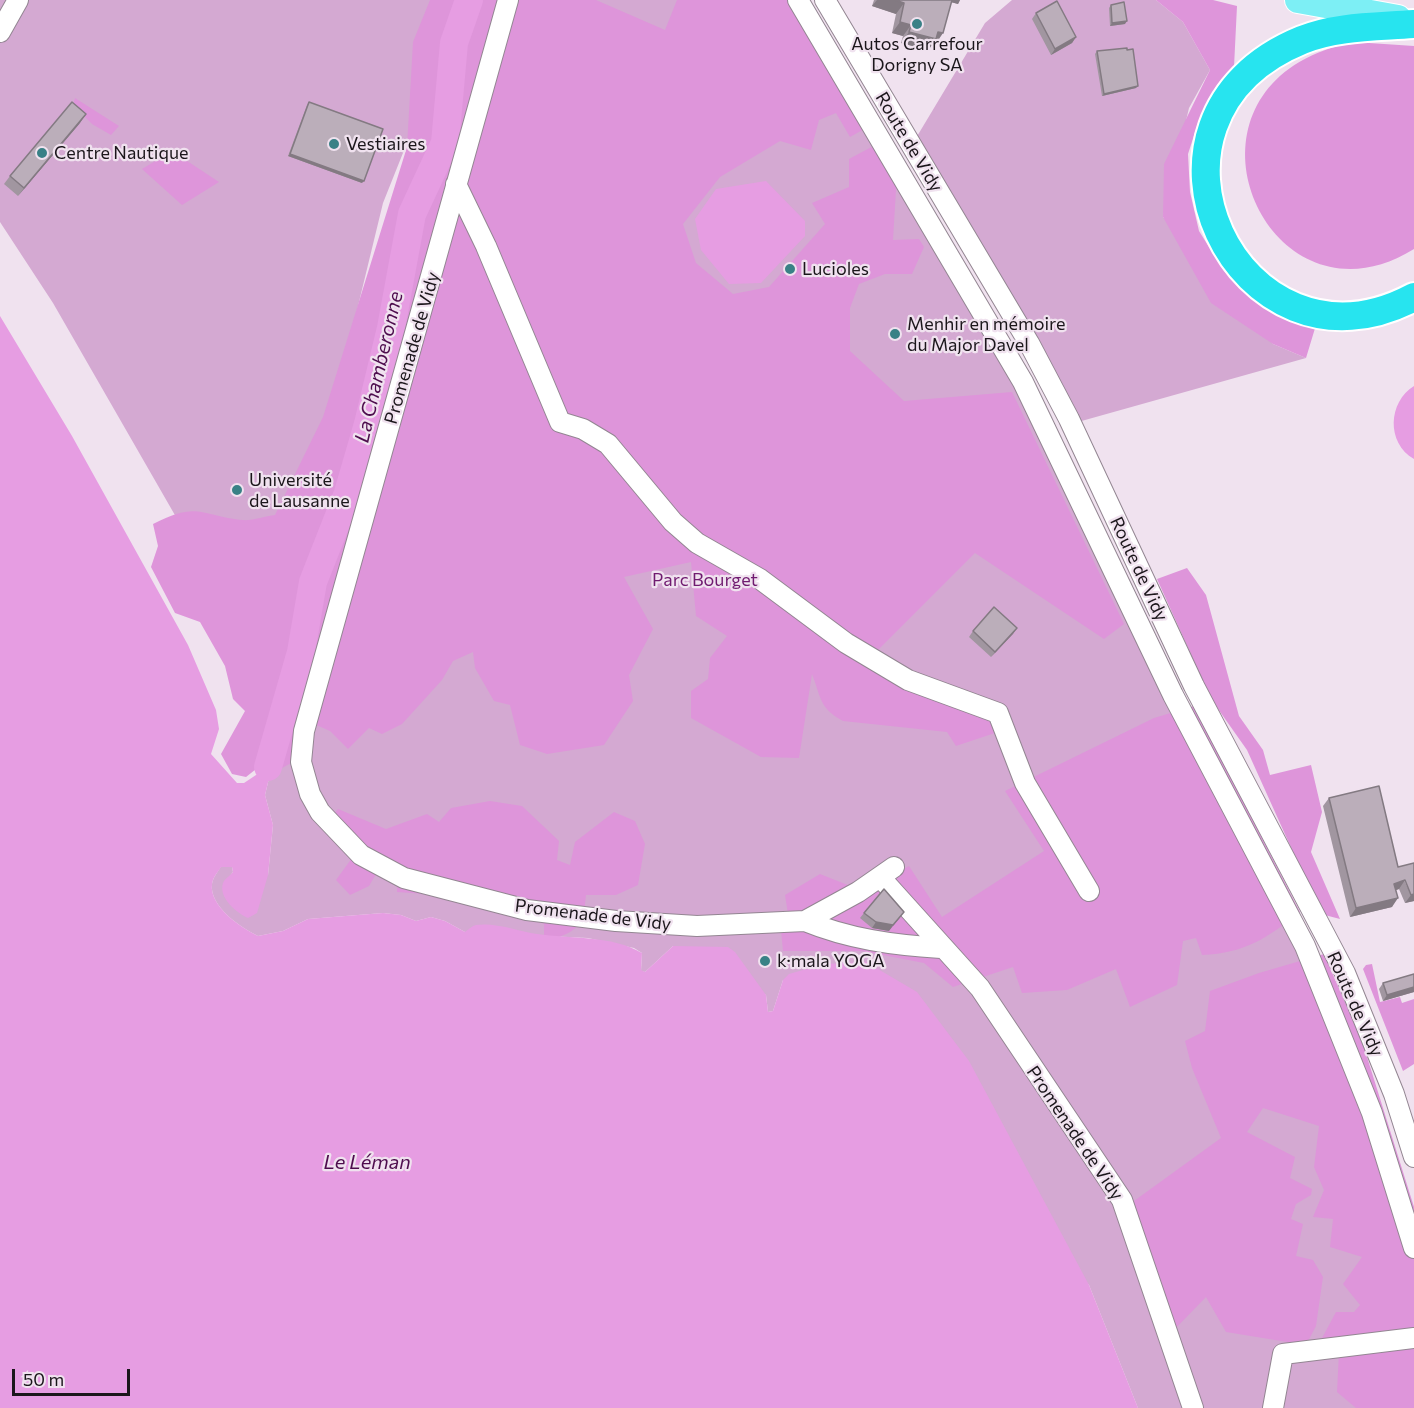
<!DOCTYPE html>
<html>
<head>
<meta charset="utf-8">
<style>
	body { margin:0 }
	#map { position:relative; width:1414px; height:1408px; overflow:hidden; background:#f0e2ef; font-family:Commissioner,sans-serif }
	canvas { display:block }
	.scale { position:absolute; left:12px; top:1369px; width:118px; height:27px; box-sizing:border-box; border:3px solid #1b161b; border-top:0; padding-left:8px; font-size:18px; line-height:21px; white-space:nowrap; color:#1b161b; -webkit-text-stroke:4px #f0e2ef; paint-order:stroke }
</style>
</head>
<body>
<div id="map">
<canvas width="1414" height="1408"></canvas>
<div class="scale">50 m</div>
</div>
<script>
const ctx = document.querySelector('canvas').getContext('2d');
ctx.lineJoin = 'round';
function fillPath(path, color) { ctx.fillStyle = color; ctx.fill(path, 'evenodd'); }
function strokePath(path, color, width, dash) { ctx.strokeStyle = color; ctx.lineWidth = width; ctx.lineCap = dash ? 'butt' : 'round'; ctx.setLineDash(dash || []); ctx.stroke(path); }
function write(font, color, halo, rows, align = 'center') {
  ctx.font = font + ' Commissioner,sans-serif'; ctx.lineWidth = 4.5; ctx.setLineDash([]); ctx.textBaseline = 'middle'; ctx.strokeStyle = halo; ctx.fillStyle = color; for (const [text, x, y, turn = 0] of rows) {
    ctx.save(); ctx.translate(x, y); ctx.rotate((+turn || 0) * Math.PI / 180); ctx.textAlign = isNaN(turn) ? turn : align; if (halo) ctx.strokeText(text, 0, 0); ctx.fillText(text, 0, 0); ctx.restore();
  }
}
const green = new Path2D(`
	M0,0H464L383,203L268,677L53,303L0,222Z
	M469,0H793L1008,363L1308,967L1414,1408H1138L1089,1285L783,980L773,1011L768,1012L766,995L673,946L645,972L641,971L642,953L634,948L588,938L465,932L445,921L431,917L416,921L401,915L383,913L308,919L283,931L258,936C241,928 209,906 212,884C213,877 218,872 221,866L232,867L233,872L230,876L268,875L273,825L265,795L270,774L268,767Z
	M1012,0H1156L1183,22L1210,70L1189,108L1163,217L1273,344L1306,358L1078,422L916,138L985,23Z`);
const forest = new Path2D(`
	M430,0H596L665,30L677,0H791L866,128L850,137L836,113L819,120L811,150L780,141L720,177L683,224L696,263L733,294L769,287L825,224L812,203L849,187V159L879,143L897,173L893,240L919,239L924,247L912,274H885L859,284L850,308V351L904,401L1012,392L1124,624L1104,639L975,553L877,651L946,700L1002,712L995,733L956,746L947,732L843,721C819,708 821,697 812,674L799,758L761,757L691,718V691L708,679L710,658L727,636L696,616L691,562L624,577L653,629L629,675L633,701L604,745L547,754L520,745L510,705L494,701L475,668L473,652L453,661L442,680L402,724L382,734L369,728L348,749L330,731L314,724L295,761L282,768L275,754L246,777L232,774L221,754L245,711L233,699L225,666L200,622L175,613L151,567L158,546L153,524C198,501 199,515 242,520C252,521 265,516 275,515L323,417L407,147L413,42Z
	M1156,0H1213L1237,6L1234,67L1198,123L1188,154L1190,192L1199,231L1224,271L1252,299L1284,316L1316,325L1306,358L1273,344L1211,303L1163,217L1164,164L1210,70L1183,22Z
	M1354,42L1414,46V249C1265,342 1153,82 1354,42Z
	M75,98L119,126L111,135L92,124L73,105Z
	M172,151L219,182L182,205L142,169Z
	M1187,568L1206,595L1239,716L1263,750L1270,775L1311,765L1322,812L1311,852L1340,919L1321,914L1247,750L1211,699L1157,579Z
	M1194,706L1300,912C1267,938 1246,953 1202,955L1196,938L1183,941L1177,985L1130,1007L1116,969L1067,990L1022,993L1013,967L953,987L924,963L862,951H783L781,930L788,914L785,895L820,874L863,891L909,866L942,917L1044,851L1005,791L1154,718Z
	M490,801L522,806L559,841L557,860L570,865L575,842L614,812L635,821L645,844L638,885L616,895H586C583,930 575,932 544,942V924L529,915L501,914L490,906L455,896L397,892V877L379,869L369,886L350,895L336,880L360,847L331,817L338,809L386,829L427,814L439,822L451,808Z
	M1324,954L1362,1041L1414,1207V1408H1356L1337,1392L1339,1352L1321,1340L1336,1312H1354L1360,1305L1343,1284L1362,1257L1330,1247L1333,1219L1313,1217L1324,1190L1314,1167L1319,1126L1263,1108L1247,1132L1295,1157L1290,1178L1312,1189L1311,1195L1296,1204L1291,1219L1303,1224L1296,1256L1313,1260L1323,1277L1316,1326L1306,1345L1226,1332L1206,1297L1172,1332L1144,1253L1134,1201L1221,1138L1192,1068L1185,1041L1205,1031L1210,991L1259,973Z
	M1372,964L1380,1002L1400,997L1402,1003L1414,999V1064L1403,1071L1363,969L1366,965Z`);
const water = new Path2D(`
	M766,181L805,221V236L761,283L729,284L701,250L695,219L716,189Z
	M0,316L72,436L188,645L216,710L219,729L211,754L237,783H244L268,767L270,774L265,795L273,825L268,875L257,913L248,918C237,913 218,898 223,883C225,878 230,876 233,872L232,867H221C218,872 213,877 212,884C209,906 241,928 258,936L283,931L308,919L383,913L401,915L416,921L431,917L445,921L465,932C469,929 472,926 476,925C495,922 518,931 537,934C570,939 612,935 642,953L641,970L645,972L673,946L728,947L735,952L766,995L768,1012L773,1011L783,980L789,974L824,964L866,962L917,992L969,1061L1089,1285L1138,1408H0Z
	M1414,386V459C1386,443 1388,402 1414,386Z`);
const river = new Path2D(`
	M268,767L301,652L313,582L348,493L368,424L391,328L412,214L445,143L454,43L469,0`);
const minor = new Path2D(`
	M508,0L304,731L301,762L310,794L320,812L361,855L404,878L527,910L616,921L697,926L805,921L858,892L894,867
	M798,0L1023,382L1173,695L1305,946L1372,1113L1414,1248
	M825,0L1029,343L1069,419L1194,686L1345,973L1394,1094L1414,1157
	M0,32L18,0
	M456,184L486,246L560,422L583,429L608,444L673,522L697,543L760,579L846,643L908,680L998,713L1025,783L1089,891
	M880,877L980,988L1122,1200L1193,1408
	M805,921C849,939 893,945 941,948
	M1273,1408L1283,1354L1414,1338`);
const major = new Path2D(`
	M1298,0L1398,18`);
const highway = new Path2D(`
	M1414,24C1377,27 1336,26 1302,40C1108,119 1239,390 1414,297`);
const wall = new Path2D(`
	M874,0H960L958,4L951,2L935,45L933,44L928,50L901,43L903,36L892,33L896,14L872,6Z
	M1111,5L1125,24L1110,26L1109,8Z
	M1036,13L1076,37L1072,43L1051,55L1032,19Z
	M1097,51L1136,88L1102,96L1095,54Z
	M309,102L362,183L288,156L307,105Z
	M80,123L18,196L4,184L10,176Z
	M1017,628L991,657L969,637L973,631Z
	M1329,798L1398,867L1414,901L1405,903L1399,889L1396,890L1392,907L1350,917L1323,806Z
	M864,913L889,931L872,928L860,918Z
	M1414,974V992L1383,1001L1379,989L1383,983Z`);
const shadedWall = new Path2D(`
	M877,0H895L904,3L896,14L872,6Z
	M947,0H960L958,4L947,1Z
	M1127,21L1125,24L1110,26L1112,23Z
	M900,22L911,25L903,36L892,33Z
	M909,32H938L943,33L935,45L933,44L928,50L901,43Z
	M1076,37L1072,43L1051,55L1055,49Z
	M1138,86L1136,88L1102,96L1104,94Z
	M86,114L80,123L18,196L24,188Z
	M290,154L364,181L362,183L288,156Z
	M1017,628L1013,634L991,657L995,652Z
	M1405,880L1399,889L1388,893L1394,884Z
	M1414,894V901L1405,903L1411,895Z
	M1398,898L1392,907L1350,917L1356,908Z
	M900,917L889,931L872,928L876,922Z
	M1414,987V992L1383,1001L1387,995Z`);
const building = new Path2D(`
	M895,0H952L943,33L938,32L936,39L909,32L911,25L900,22L904,3Z
	M1057,1L1076,37L1055,49L1036,13Z
	M1124,2L1127,21L1112,23L1111,5Z
	M1127,48V50L1133,49L1138,86L1104,94L1097,51Z
	M72,102L86,114L24,188L10,176Z
	M309,102L383,129L364,181L290,154Z
	M994,607L1017,628L995,652L973,631Z
	M1379,786L1398,867L1414,863V894L1411,895L1405,880L1394,884L1398,898L1356,908L1329,798Z
	M884,889L904,912L893,925L876,922L864,913Z
	M1414,974V987L1387,995L1383,983Z`);
const markers = [
	[917,24,6,"#398186"],
	[334,144,6,"#398186"],
	[42,153,6,"#398186"],
	[790,269,6,"#398186"],
	[895,334,6,"#398186"],
	[237,490,6,"#398186"],
	[765,961,6,"#398186"]
];
const poiNames = [
	["Autos Carrefour",917,44,"center"],
	["Dorigny SA",917,65,"center"],
	["Vestiaires",346,144],
	["Centre Nautique",54,153],
	["Lucioles",802,269],
	["Menhir en mémoire",907,324],
	["du Major Davel",907,345],
	["Université",249,480],
	["de Lausanne",249,501],
	["k·mala YOGA",777,961]
];
const streetNames = [
	["Route de Vidy",909,142,59],
	["Promenade de Vidy",412,348,-74],
	["Route de Vidy",1139,569,65],
	["Promenade de Vidy",593,915,7],
	["Route de Vidy",1355,1004,66],
	["Promenade de Vidy",1075,1133,56]
];
const parkNames = [
	["Parc Bourget",705,580]
];
const waterNames = [
	["La Chamberonne",379,367,-77],
	["Le Léman",367,1162]
];
fillPath(green, '#d4a9d2');
fillPath(forest, '#de95da');
fillPath(water, '#e69de2');
strokePath(river, '#e69de2', 28);
strokePath(minor, '#938692', 22);
strokePath(major, '#fff', 28);
strokePath(highway, '#fff', 32);
strokePath(minor, '#fff', 20);
strokePath(major, '#7deff5', 26);
strokePath(highway, '#27e4ef', 28);
fillPath(wall, '#a196a0');
fillPath(shadedWall, '#837a82');
fillPath(building, '#bbaeba');
strokePath(building, '#837a82', 1.5);
for (const [x, y, r, color] of markers) { const dot = new Path2D(); dot.arc(x, y, r, 0, 2 * Math.PI); ctx.fillStyle = color; ctx.fill(dot); strokePath(dot, '#f0e2ef', 2); }
write('18px', '#1b161b', '#f0e2ef', poiNames, 'left');
write('18px', '#1b161b', '#f0e2ef', streetNames);
write('18px', '#701b70', '#f0e2ef', parkNames);
write('italic 20px', '#4e0d4e', '#f0e2ef', waterNames);
</script>
</body>
</html>
